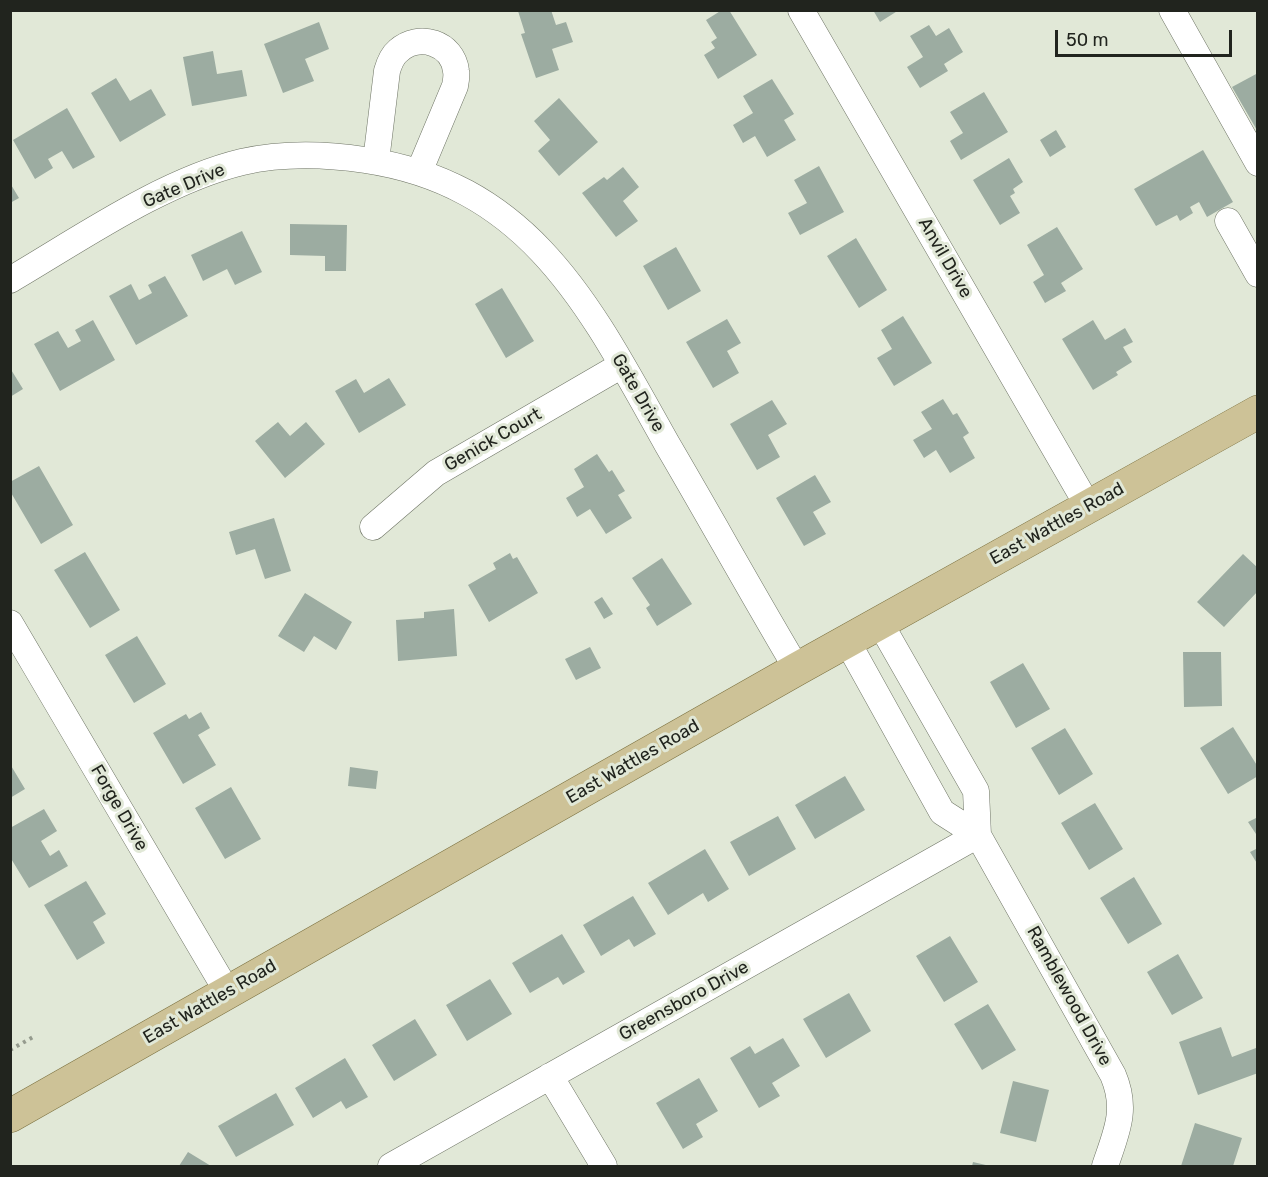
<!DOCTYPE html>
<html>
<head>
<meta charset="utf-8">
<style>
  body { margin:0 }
  #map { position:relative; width:1268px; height:1177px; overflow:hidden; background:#e1e8d7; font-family:Rubik,sans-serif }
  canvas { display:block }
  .frame { position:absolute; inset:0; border:12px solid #21241e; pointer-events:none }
  .scale { position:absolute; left:1055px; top:30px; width:177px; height:27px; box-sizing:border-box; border:3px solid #21241e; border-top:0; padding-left:8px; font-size:18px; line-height:21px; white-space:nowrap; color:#21241e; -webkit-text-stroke:4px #e1e8d7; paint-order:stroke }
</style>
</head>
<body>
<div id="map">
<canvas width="1268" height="1177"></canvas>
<div class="frame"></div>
<div class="scale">50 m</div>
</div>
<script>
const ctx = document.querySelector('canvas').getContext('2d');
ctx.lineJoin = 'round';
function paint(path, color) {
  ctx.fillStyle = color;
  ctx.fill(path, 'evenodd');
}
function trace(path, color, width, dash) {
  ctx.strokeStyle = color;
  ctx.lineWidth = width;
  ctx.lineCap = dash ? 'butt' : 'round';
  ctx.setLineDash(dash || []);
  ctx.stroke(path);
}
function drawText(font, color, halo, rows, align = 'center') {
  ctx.font = font + ' Rubik,sans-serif';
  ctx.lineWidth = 6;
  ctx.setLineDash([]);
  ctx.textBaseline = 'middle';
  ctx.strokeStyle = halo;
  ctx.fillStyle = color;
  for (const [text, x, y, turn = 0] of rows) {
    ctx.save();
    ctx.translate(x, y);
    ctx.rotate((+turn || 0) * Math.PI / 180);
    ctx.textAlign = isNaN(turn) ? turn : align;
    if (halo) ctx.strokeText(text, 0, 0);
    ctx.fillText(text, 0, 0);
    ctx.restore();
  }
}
paint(new Path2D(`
  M521,10H551L556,25L566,22L573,42L552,49L559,70L536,78L521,34L525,33L518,11Z
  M722,10H729L757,55L718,79L704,55L715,48L711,42L717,38L706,20Z
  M873,10H899L880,22Z
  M319,22L329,49L305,59L314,81L283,93L264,44Z
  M929,25L936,36L949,28L963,52L944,64L948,71L920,88L907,67L923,57L910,36Z
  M213,51L217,74L242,70L247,96L192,106L183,57Z
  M1258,73V132L1232,87Z
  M116,78L130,101L151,89L166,115L120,142L91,93Z
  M772,79L794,114L784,120L796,140L767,157L755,136L743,143L733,125L753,113L743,96Z
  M984,92L1008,132L961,160L950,141L963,133L950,112Z
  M559,98L598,142L559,176L538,151L550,140L534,121Z
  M67,108L95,157L73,169L62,151L48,159L53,168L35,179L13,140Z
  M1056,130L1066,147L1050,157L1040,140Z
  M1203,150L1233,202L1207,217L1199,202L1190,207L1193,213L1180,221L1177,215L1156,226L1134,189Z
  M1009,158L1023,182L1013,189L1015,193L1010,196L1020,213L1000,225L973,180Z
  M819,166L844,212L800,235L788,213L807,203L794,180Z
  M623,167L639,187L623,201L638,221L616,237L582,193L604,177L607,180Z
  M10,183L19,198L10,203Z
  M290,224L347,225L346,271H325V256L290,255Z
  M1057,227L1083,269L1061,283L1066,291L1045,303L1033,282L1044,275L1027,245Z
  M242,231L262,272L235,285L227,269L203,281L191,255Z
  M856,238L887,290L859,308L827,256Z
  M676,247L701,291L668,310L643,266Z
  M165,276L188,316L136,345L109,296L131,284L139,300L152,293L148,285Z
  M502,288L534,341L506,358L475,304Z
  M903,316L932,363L894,386L877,358L892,349L881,330Z
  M727,319L741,343L727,351L739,373L713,388L686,342Z
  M93,320L115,360L60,391L34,344L58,331L68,348L81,341L75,330Z
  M1093,320L1105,340L1125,328L1133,342L1123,347L1132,362L1116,372L1118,375L1093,390L1062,339Z
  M10,368L23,389L10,397Z
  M389,378L406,405L359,433L335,391L356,379L364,393Z
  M943,399L953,415L957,413L969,433L963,437L975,458L950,473L936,450L924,458L913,440L932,429L921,412Z
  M772,400L787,424L768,435L780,457L757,470L730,424Z
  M278,422L290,436L306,422L325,444L285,478L255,441Z
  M597,454L609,472L612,470L625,491L618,495L632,518L606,534L590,509L577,517L566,498L584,487L574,469Z
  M39,466L73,525L41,544L10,491V482Z
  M815,475L831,502L813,512L826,534L804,546L776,498Z
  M274,518L291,571L265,579L255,549L236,555L229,532Z
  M85,552L120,610L90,628L54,570Z
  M510,553L513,559L517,557L538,593L489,622L468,585L496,569L493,563Z
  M1243,554L1258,568V591L1224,627L1197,602Z
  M662,558L692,604L657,626L646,608L650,605L632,578Z
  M305,593L352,622L336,650L314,636L304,652L278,636Z
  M602,597L613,614L604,619L594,602Z
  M454,609L457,656L398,661L396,620L424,618V612Z
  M137,636L166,684L134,703L105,655Z
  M590,647L601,668L576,680L565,659Z
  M1183,652H1221L1222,706L1184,707Z
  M1023,663L1050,709L1016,728L990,682Z
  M201,712L210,728L198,735L216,765L183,784L153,733L186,714L189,719Z
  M1233,727L1258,767V776L1228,794L1200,748Z
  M1065,728L1093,774L1059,795L1031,748Z
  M10,764L25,789L10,798Z
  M350,767L378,771L376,789L348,786Z
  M845,776L865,810L815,839L795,805Z
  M231,787L261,839L225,859L195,808Z
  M1095,803L1123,849L1089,870L1061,823Z
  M44,809L57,831L41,841L50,856L59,850L68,866L29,888L10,857V828Z
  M778,816L796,849L749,876L730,842Z
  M1258,817V837L1248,822Z
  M1258,848V865L1250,852Z
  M705,849L729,889L708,902L703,893L668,915L648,883Z
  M1134,877L1162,924L1128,944L1100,898Z
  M86,881L106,914L93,922L105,943L77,960L44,905Z
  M633,896L656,934L634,947L629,939L601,956L583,925Z
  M562,934L585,972L563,985L558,977L530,993L512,963Z
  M950,936L978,982L944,1002L916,956Z
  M1178,954L1203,998L1172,1015L1147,972Z
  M490,979L512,1014L467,1041L446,1005Z
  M849,993L871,1031L826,1058L803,1019Z
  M988,1004L1016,1050L982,1070L954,1024Z
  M415,1019L437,1055L394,1081L372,1045Z
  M1221,1027L1232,1057L1256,1048L1258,1073L1198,1095L1179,1042Z
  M783,1038L800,1066L772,1083L780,1096L759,1108L730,1058L750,1046L755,1054Z
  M345,1058L368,1097L346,1109L341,1101L313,1118L295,1088Z
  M699,1078L718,1111L696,1124L703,1137L683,1149L656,1103Z
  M1013,1081L1049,1090L1036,1142L1000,1133Z
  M276,1093L294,1125L236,1157L218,1126Z
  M1195,1123L1242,1138L1233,1166H1181Z
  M188,1152L211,1166H179Z
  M973,1162L990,1166H972Z`), '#9caca1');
const minor = new Path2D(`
  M801,10L1088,506
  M1172,10L1258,163
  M376,161L387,71C389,64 392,56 398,51C419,32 453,43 456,71C457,76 456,81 455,86L419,172
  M1228,221L1258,274
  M10,280C80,239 163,181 242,162C282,153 325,154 365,160C533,185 592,311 667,444C711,519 753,595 797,669
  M373,527L436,473L622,365
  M10,623L228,993
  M880,623L976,791L978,835
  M847,641L942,812L978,835L1113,1075C1128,1110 1116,1133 1105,1166
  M550,1076L604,1166
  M391,1166L978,835`);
const major = new Path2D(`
  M10,1116L797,669L1258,412`);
trace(minor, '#6f7566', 27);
trace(major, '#7b703f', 34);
trace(new Path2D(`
  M10,1050L33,1037`), '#959b8e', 4, [3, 4.5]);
trace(minor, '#fff', 26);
trace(major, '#cdc297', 33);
drawText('18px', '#21241e', '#e1e8d7', [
  ["Gate Drive",184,186,-23],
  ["Anvil Drive",945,258,60],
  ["Gate Drive",638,393,60],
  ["Genick Court",493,440,-30],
  ["East Wattles Road",1057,524,-29],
  ["East Wattles Road",633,762,-30],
  ["Forge Drive",119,808,60],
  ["Ramblewood Drive",1069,996,61],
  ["Greensboro Drive",684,1001,-29],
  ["East Wattles Road",210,1002,-30]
]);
</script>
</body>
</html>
